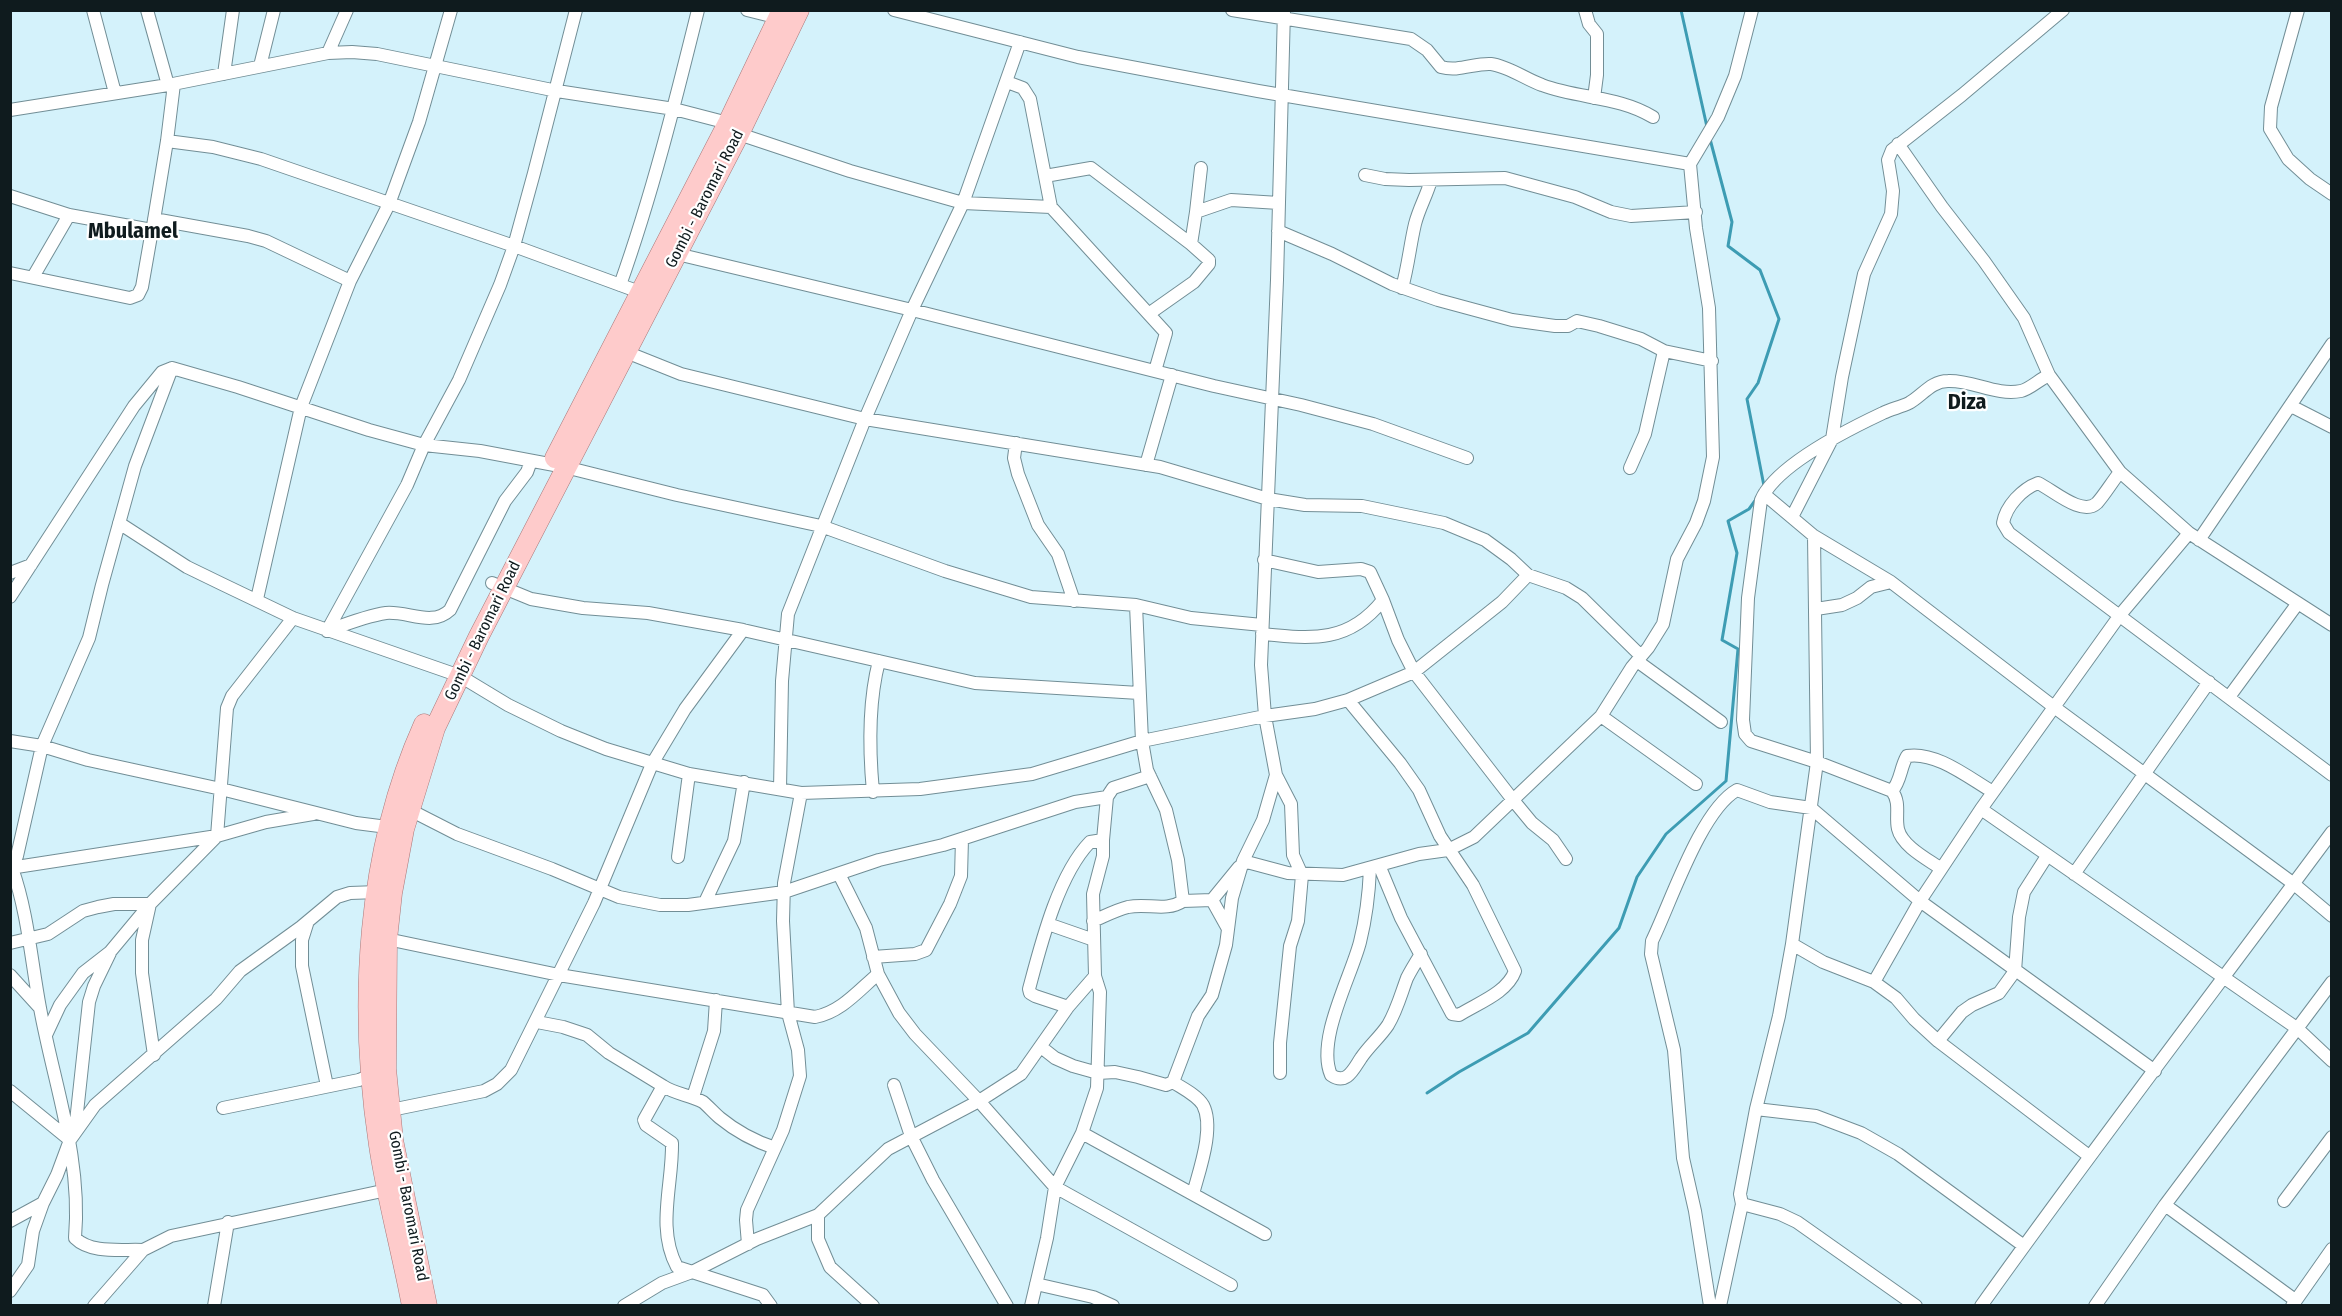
<!DOCTYPE html>
<html>
<head>
<meta charset="utf-8">
<style>
  body { margin:0 }
  #map { position:relative; width:2342px; height:1316px; overflow:hidden; background:#d4f2fb; font-family:"Fira Sans Condensed",sans-serif }
  canvas { display:block }
  .frame { position:absolute; inset:0; border:12px solid #0f1b1e; pointer-events:none }
</style>
</head>
<body>
<div id="map">
<canvas width="2342" height="1316"></canvas>
<div class="frame"></div>
</div>
<script>
const ctx = document.querySelector('canvas').getContext('2d');
ctx.lineJoin = 'round';
function trace(path, color, width, dash) {
  ctx.strokeStyle = color;
  ctx.lineWidth = width;
  ctx.lineCap = dash ? 'butt' : 'round';
  ctx.setLineDash(dash || []);
  ctx.stroke(path);
}
function drawText(font, color, halo, rows, align = 'center') {
  ctx.font = font + ' "Fira Sans Condensed",sans-serif';
  ctx.lineWidth = 4.5;
  ctx.setLineDash([]);
  ctx.textBaseline = 'middle';
  ctx.strokeStyle = halo;
  ctx.fillStyle = color;
  for (const [text, x, y, turn = 0] of rows) {
    ctx.save();
    ctx.translate(x, y);
    ctx.rotate((+turn || 0) * Math.PI / 180);
    ctx.textAlign = isNaN(turn) ? turn : align;
    if (halo) ctx.strokeText(text, 0, 0);
    ctx.fillText(text, 0, 0);
    ctx.restore();
  }
}
trace(new Path2D(`
  M1681,10L1707,127
  M1710,139L1732,222L1728,246L1760,270L1779,319L1758,383L1747,399L1764,486
  M1427,1093L1459,1072L1528,1033L1619,928L1637,877L1666,834L1726,781L1738,649L1722,640L1737,553L1728,521L1749,509L1757,498`), '#3d9cb3', 3);
const minor = new Path2D(`
  M93,10L115,93
  M147,10L168,85
  M747,10L779,18
  M894,10L1078,57L1258,91L1690,164
  M1232,10L1411,39L1427,50L1441,67C1459,72 1474,63 1491,64C1508,66 1527,80 1542,85C1579,99 1619,96 1653,117
  M1585,10L1589,24L1597,34V75L1594,98
  M2298,10L2271,107L2270,129L2288,159L2310,179L2332,194
  M328,53L347,10
  M260,66L274,10
  M224,74L233,10
  M1007,82L1023,88L1030,99L1051,207L1166,333L1155,371
  M10,110L168,85L328,53L352,52L377,54L557,91L674,109L728,123L739,134L850,171L963,203L1051,207
  M167,141L213,147L261,159L514,246L645,294
  M1898,144L1942,207L1984,261L2024,318L2049,375L2120,472L2189,533L2332,625
  M1365,175L1385,179L1409,180L1505,178L1575,197L1611,212L1631,216L1696,212
  M1045,176L1091,168L1191,244
  M10,196L69,215L152,230L142,287L138,295L130,298L10,273
  M1196,212L1201,168
  M154,219L248,236L266,241L350,281
  M153,226L167,141L174,84
  M1278,231L1332,254L1392,284L1438,300L1512,320L1555,326H1568L1577,321L1599,326L1641,339L1664,351L1712,361
  M677,254L912,310L1214,386L1301,405L1373,424L1467,458
  M33,277L69,215
  M620,285C652,195 675,103 698,10
  M1402,288C1408,267 1410,245 1415,224C1419,208 1427,195 1431,180
  M1150,313L1194,282L1209,264V260L1191,244L1196,212L1231,200L1279,203
  M626,352L681,374L865,419L1160,467L1268,499L1305,505L1362,506L1444,523L1485,540L1511,559L1528,575L1566,588L1582,598L1641,656
  M2291,406L2332,427
  M1016,443L1014,458L1018,474L1038,525L1058,554L1074,601
  M1146,465L1172,375
  M1630,468L1645,434L1664,351
  M2120,472C2112,482 2105,494 2097,503C2082,517 2053,490 2038,483C2022,489 2006,506 2003,523L2009,533L2332,775
  M1764,494L1814,536L1891,582
  M1792,517L1832,439L1842,377L1864,274L1891,214L1893,191L1888,160L1892,150L1962,95L2063,10
  M119,523L187,567L222,584L293,618L460,676L508,705L561,731L606,749L689,774L801,793L920,789L1032,774L1142,741L1265,716L1261,665L1277,280L1284,10
  M2199,540L2332,344
  M1264,560L1318,572L1361,569L1370,572L1383,600
  M10,573L31,565
  M492,583L531,599L583,608L648,613L743,630L975,683L1139,693
  M10,597L134,406L162,372L172,368L238,387L369,430L424,445L480,451L565,467L677,495L821,526L945,571L1031,597L1136,605L1191,618L1262,625
  M257,599L301,407L350,281L389,204L419,122L451,10
  M1136,605L1142,741L1147,770L1166,810L1178,860L1183,901L1212,900L1239,867
  M1816,609L1842,605L1857,598L1871,587L1891,582L2054,707L2294,884L2332,916
  M327,631L407,485L424,445L459,380L500,285L514,246L534,173L576,10
  M327,631C346,624 366,616 386,613C408,611 432,627 450,610L505,501L527,472L531,461
  M1262,634C1313,639 1349,643 1383,600L1398,640L1414,672L1513,800L1532,823L1553,840L1566,859
  M1637,661L1721,722
  M2229,697L2298,603
  M1348,700L1400,763L1419,790L1440,836L1473,885L1515,971C1507,993 1478,1003 1459,1015L1452,1014L1401,918L1379,865
  M1601,716L1696,784
  M10,741L42,746L88,760L221,789L356,823L395,828
  M1276,775L1291,804L1293,855L1302,875L1298,921L1290,946L1280,1043V1073
  M780,789L782,681L788,614L865,419L912,310L963,203L1020,42
  M1892,791C1901,781 1900,768 1907,756C1936,751 1969,778 1993,792
  M873,792C869,749 868,703 879,661
  M1107,797L1113,788L1150,776
  M1981,809L2298,1029L2332,1061
  M410,810L457,834L552,869L619,897L660,905H688L784,892L879,860L943,845L1075,802L1107,797L1103,840L1090,842C1058,875 1041,944 1029,989L1030,993L1035,996L1068,1007
  M678,857L689,774
  M1243,861L1288,873L1343,875L1419,854L1448,850L1474,837L1601,716L1632,667L1648,648L1663,624L1677,559L1696,523L1704,501L1713,457L1709,308L1696,228L1690,164L1718,117L1735,76L1752,10
  M10,868L217,836L266,822L313,814
  M1940,868C1927,859 1902,846 1898,829C1895,816 1901,803 1892,791L1817,762L1751,741L1745,734L1743,720L1748,598L1761,500C1776,465 1849,429 1883,413C1891,409 1901,407 1909,403C1922,396 1931,381 1948,381C1973,380 1996,396 2021,391C2030,389 2040,379 2049,375
  M1370,869C1369,893 1366,918 1360,942C1351,977 1316,1040 1331,1075C1347,1086 1354,1068 1361,1058C1369,1046 1380,1037 1388,1025C1397,1010 1401,994 1407,978C1411,970 1416,962 1421,954
  M839,874L866,928L878,974L899,1013L915,1034L979,1101L1055,1187L1231,1285
  M2074,874L2209,682
  M1212,900L1227,927
  M705,902L734,841L744,782
  M308,921L302,940V966L327,1086
  M1093,921C1105,916 1116,910 1128,907C1148,903 1166,912 1183,901
  M1048,924L1094,940
  M387,939L559,975L815,1017C841,1012 858,991 878,974
  M10,943L48,934L83,911L98,907L114,904H150L142,940V973L154,1055
  M1792,944L1823,962L1874,982L1896,998L1914,1019L1938,1041L2089,1156
  M873,957L915,954L926,950L950,904L961,876L962,839
  M10,975L40,1008
  M1874,982L1920,901L1981,809L2120,615L2189,533
  M537,1022L563,1027L587,1035L609,1053L663,1086L644,1120L646,1125L672,1143C673,1184 656,1228 677,1267L763,1295L771,1306
  M46,1035L60,1005L83,973L110,952L150,904L217,836L227,708L232,696L293,618
  M1938,1041L1962,1012L1972,1005L1999,993L2015,971L2019,917L2024,892L2047,856
  M1041,1047L1055,1058L1073,1066L1098,1073L1115,1072L1138,1077L1166,1085L1173,1082L1198,1016L1212,995L1226,945L1232,898L1243,861L1263,820L1276,775L1265,716L1315,709L1348,700L1414,672L1502,602L1528,575
  M1173,1082C1182,1088 1197,1095 1203,1105C1215,1128 1199,1171 1193,1194
  M894,1085L911,1136L933,1180L1007,1306
  M663,1086C675,1094 690,1095 703,1102C709,1107 714,1113 720,1118C737,1132 754,1141 775,1148
  M10,1091L70,1140
  M693,1097L714,1031L716,1000
  M223,1108L359,1080L371,1075
  M1756,1109L1816,1116L1861,1133L1898,1154L2024,1246
  M391,1110L484,1091L497,1084L511,1070L594,903L652,764L685,709L743,630
  M75,1131L89,1002L94,986L110,953
  M1082,1133L1265,1234
  M2284,1201L2332,1137
  M1742,1204L1780,1214L1797,1222L1916,1306
  M2165,1205L2295,1300
  M818,1215V1239L830,1267L873,1306
  M10,1221L43,1203
  M748,1244L746,1220L747,1210L783,1130L800,1076L798,1050L788,1013L783,921L784,883L801,793
  M143,1250C122,1249 91,1254 75,1238C82,1158 54,1085 40,1008C31,960 28,913 12,868L17,856L42,746L89,638L102,585L135,466L172,368
  M1036,1284L1093,1297L1113,1306
  M10,1291L28,1265L33,1231L43,1203L57,1175L70,1140L95,1105L216,999L240,971L301,927L337,897L350,893L378,892
  M94,1306L143,1250L171,1236L387,1190
  M214,1306L228,1222
  M624,1306L662,1283L692,1272L757,1239L818,1215L888,1149L979,1101L1021,1074L1068,1007L1095,976L1093,894L1103,856V840
  M1031,1306L1047,1238L1055,1187L1082,1133L1097,1088L1100,992L1095,976
  M1710,1306L1695,1211L1683,1158L1674,1050L1651,954L1652,941C1671,902 1701,810 1737,790L1770,802L1811,808L1920,901L2155,1071
  M1720,1306L1742,1204L1740,1194L1756,1109L1779,1016L1792,944L1817,762L1814,536
  M1981,1306C2095,1146 2215,990 2332,832
  M2095,1306L2165,1205L2332,982
  M2292,1306L2332,1249`);
const primary = new Path2D(`
  M555,458L728,123L782,10
  M412,1306C402,1252 387,1199 379,1145C358,1006 366,853 424,724
  M427,1306L393,1140L386,1069L387,939L392,893L404,829L435,728L479,636L739,134L799,10`);
trace(minor, '#728e96', 14);
trace(primary, '#aa7778', 21);
trace(minor, '#fff', 12);
trace(primary, '#fecbcb', 20);
drawText('16px', '#0f1b1e', '#fff', [
  ["Gombi - Baromari Road",705,199,-63],
  ["Gombi - Baromari Road",483,631,-64],
  ["Gombi - Baromari Road",408,1206,79]
]);
drawText('bold 22px', '#0f1b1e', '#fff', [
  ["Mbulamel",133,232],
  ["Diza",1967,403]
]);
</script>
</body>
</html>
